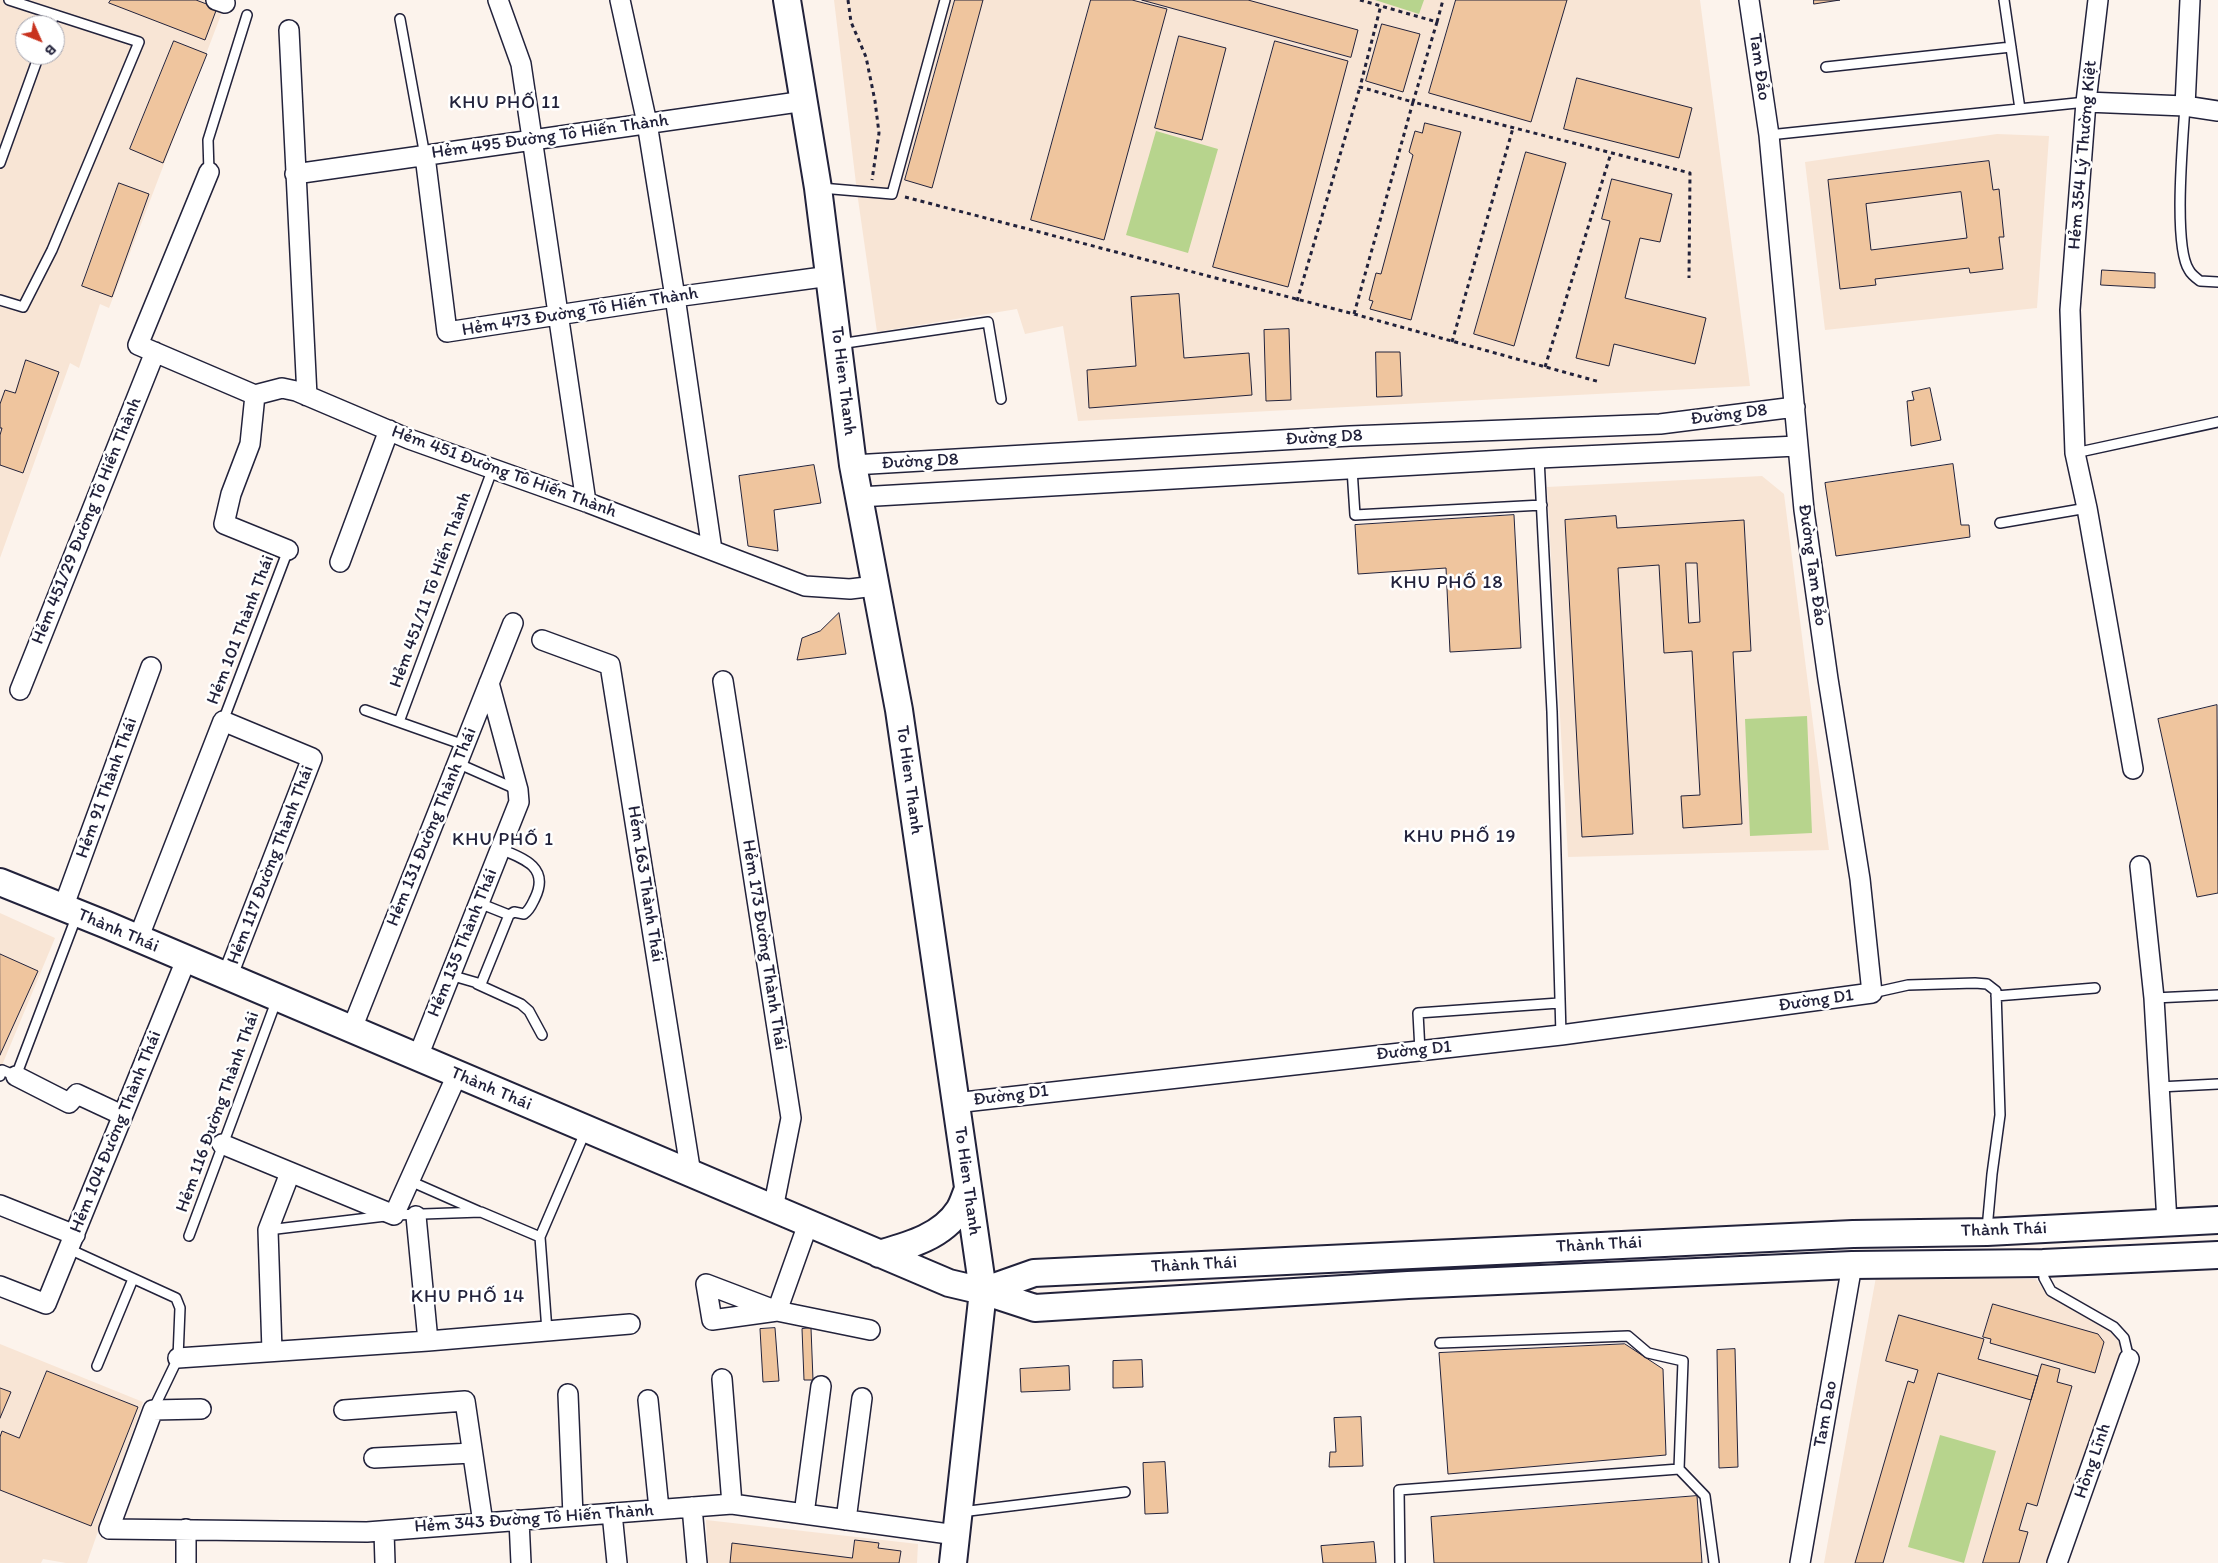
<!DOCTYPE html>
<html>
<head>
<meta charset="utf-8">
<style>
  body { margin:0 }
  #map { position:relative; width:2218px; height:1563px; overflow:hidden; background:#fcf3ec; font-family:Itim,sans-serif }
  canvas { display:block }
  .north { position:absolute; left:15px; top:15px; width:50px; height:50px; box-sizing:border-box; background:#fff; border:1px solid #a7a7b1; border-radius:50%; rotate:134deg; font-size:14px; font-weight:700; line-height:20px; text-align:center; color:#22223b }
  .north::after { content:''; display:block; margin:auto; width:18px; height:22px; background:#c8321e; clip-path:polygon(50% 0,100% 100%,50% 72%,0 100%) }
</style>
</head>
<body>
<div id="map">
<canvas width="2218" height="1563"></canvas>
<div class="north">B</div>
</div>
<script>
const ctx = document.querySelector('canvas').getContext('2d');
ctx.lineJoin = 'round';
function paint(path, color) {
  ctx.fillStyle = color;
  ctx.fill(path, 'evenodd');
}
function trace(path, color, width, dash) {
  ctx.strokeStyle = color;
  ctx.lineWidth = width;
  ctx.lineCap = dash ? 'butt' : 'round';
  ctx.setLineDash(dash || []);
  ctx.stroke(path);
}
function drawText(font, color, halo, rows, align = 'center') {
  ctx.font = font + ' Itim,sans-serif';
  ctx.lineWidth = 5;
  ctx.setLineDash([]);
  ctx.textBaseline = 'middle';
  ctx.strokeStyle = halo;
  ctx.fillStyle = color;
  for (const [text, x, y, turn = 0] of rows) {
    ctx.save();
    ctx.translate(x, y);
    ctx.rotate((+turn || 0) * Math.PI / 180);
    ctx.textAlign = isNaN(turn) ? turn : align;
    if (halo) ctx.strokeText(text, 0, 0);
    ctx.fillText(text, 0, 0);
    ctx.restore();
  }
}
paint(new Path2D(`
  M0,0H205L224,7L109,308L100,304L79,368L70,363L0,558ZM25,25H55V55H25Z
  M834,0H1700L1750,386L1078,421L1063,326L1025,334L1017,309L877,332L857,192Z
  M1997,134L2049,136L2037,308L1825,330L1805,162Z
  M1762,476L1784,494L1829,850L1568,857L1547,487Z
  M0,913L55,938L0,1070Z
  M1876,1277L2036,1279L2046,1293L2109,1330L2120,1343L2119,1359L2046,1563H1824Z
  M0,1344L143,1402L87,1563H66L43,1559L41,1563H0Z
  M706,1520L918,1544L917,1563H708Z`), '#f8e5d5');
paint(new Path2D(`
  M1375,0H1424L1419,14Z
  M1156,131L1218,149L1188,253L1126,235Z
  M1807,716L1812,833L1750,836L1745,719Z
  M1940,1435L1996,1451L1964,1563L1908,1547Z`), '#b7d48d');
const building = new Path2D(`
  M111,0H196L217,8L205,40L109,3Z
  M955,0H983L932,188L905,180Z
  M1091,0H1132L1167,9L1104,240L1031,220Z
  M1142,0H1248L1358,30L1351,57Z
  M1456,0H1567L1531,122L1429,93Z
  M1814,0H1840L1814,4Z
  M1382,24L1420,34L1403,92L1366,81Z
  M1179,36L1226,48L1202,140L1155,128Z
  M174,41L207,54L163,163L130,149Z
  M1275,41L1348,61L1288,287L1213,267Z
  M1577,78L1692,108L1679,158L1564,129Z
  M1425,123L1461,132L1411,320L1370,309L1373,301L1369,300L1376,273L1381,274L1413,155L1409,152L1415,131L1422,133Z
  M1526,152L1566,163L1514,346L1474,334Z
  M1989,161L1993,190L1999,189L2004,237H1999L2003,269L1970,273L1969,268L1875,279L1876,285L1840,289L1828,180ZM1961,192L1967,238L1871,250L1866,204Z
  M1612,179L1672,194L1660,242L1640,238L1625,298L1706,318L1695,364L1614,344L1609,366L1576,358L1610,221L1602,219Z
  M119,183L149,194L112,297L82,286Z
  M2102,270L2155,273V288L2101,285Z
  M1179,294L1184,358L1249,353L1252,395L1089,408L1087,370L1136,366L1131,297Z
  M1289,329L1291,400L1266,401L1264,330Z
  M1376,352H1400L1402,396L1377,397Z
  M26,360L59,372L23,473L0,465V435L2,428H0V404L5,390L15,393Z
  M1930,388L1941,440L1911,446L1907,401L1914,400L1912,392Z
  M1953,464L1961,525H1969L1970,537L1836,556L1825,483Z
  M814,465L821,503L774,510L778,551L748,546L739,476Z
  M1514,515L1521,648L1450,652L1446,568L1358,574L1355,525Z
  M1616,516L1617,528L1744,520L1751,651L1733,652L1742,824L1683,828L1681,796L1700,795L1692,651L1664,653L1659,565L1618,568L1633,834L1582,837L1565,520ZM1686,563H1697L1700,622L1689,623Z
  M839,613L846,654L797,660L802,638L820,631Z
  M2217,705L2218,893L2197,897L2158,719Z
  M0,954L38,971L0,1055Z
  M1993,1304L2098,1334L2104,1342L2095,1373L1990,1343L1991,1339L1983,1337Z
  M1899,1315L1984,1339L1978,1359L2038,1376L2031,1400L1938,1373L1883,1563H1855L1908,1381L1914,1383L1918,1370L1886,1361Z
  M775,1328L779,1381L763,1382L760,1329Z
  M811,1328L813,1380H804L802,1329Z
  M1625,1344L1663,1369L1666,1455L1448,1474L1439,1353Z
  M1735,1349L1738,1467L1719,1468L1717,1350Z
  M1142,1360L1143,1387L1113,1388V1361Z
  M2042,1364L2060,1369L2057,1382L2072,1386L2037,1506L2027,1503L2019,1530L2028,1532L2019,1563H1983Z
  M1069,1366L1070,1390L1021,1392L1020,1369Z
  M47,1371L138,1407L91,1526L0,1490V1437L2,1431L19,1438Z
  M0,1388L11,1392L0,1418Z
  M1361,1417L1363,1466L1329,1467L1330,1452H1336L1334,1418Z
  M1165,1462L1168,1513L1145,1514L1143,1463Z
  M1697,1496L1702,1563H1434L1431,1517Z
  M855,1540L879,1543L878,1548L901,1551L899,1563H730L732,1543L852,1558Z
  M1374,1542L1376,1563H1323L1321,1546Z`);
paint(building, '#efc59e');
trace(building, '#22223b', 1);
const service = new Path2D(`
  M2004,0L2020,109
  M400,19L425,156
  M50,25L54,15
  M1826,67L2011,47
  M2185,106C2183,138 2173,246 2189,270C2191,274 2196,278 2200,281L2218,282
  M1769,135L2086,102
  M0,163L39,55
  M209,172L208,140L247,15
  M821,188L892,194L945,0
  M0,300L23,307L52,250L139,42L9,0
  M839,344L988,322L1001,399
  M2075,453L2218,422
  M1539,458L1552,712L1561,1035
  M1352,469L1355,515L1542,505
  M2000,523L2087,508
  M365,710L464,745
  M223,721L288,550
  M399,722L493,468
  M457,763L518,790
  M479,903L509,915
  M450,975L481,984L509,915L514,912L524,914C530,910 532,904 535,898C550,867 523,858 500,849
  M477,984L521,1004L529,1011L542,1035
  M1872,993L1908,985L1975,983L1987,984L1996,991L2000,1115L1992,1174L1987,1229
  M1996,996L2095,988
  M2154,998L2218,995
  M1420,1051L1418,1013L1559,1003
  M0,1076L2,1070L16,1076L77,915
  M2159,1087L2218,1084
  M410,1181L478,1211
  M268,1230L394,1215L481,1212L540,1237
  M189,1236L277,999
  M69,1249L176,1298L180,1308L178,1358L153,1410
  M2043,1265L2044,1278L2051,1291L2114,1327L2124,1338L2129,1359
  M547,1331L540,1237L586,1130
  M97,1366L133,1279
  M1679,1469L1705,1496L1714,1563
  M961,1512L1125,1492
  M1400,1563L1399,1490L1679,1469L1683,1361L1648,1353L1628,1336L1440,1343`);
const minor = new Path2D(`
  M216,0L225,3
  M498,0L521,64L586,502
  M620,0L647,123L675,297L712,550
  M2098,0L2086,102L2070,310L2075,453L2087,508L2133,769
  M289,30L307,396
  M2086,102L2185,106L2218,111
  M2185,106L2190,0
  M425,156L447,332L675,297L830,276
  M209,172L138,345L255,395L282,388L296,391L409,439L586,502L805,586L850,589L875,586
  M295,174L805,101
  M255,395L250,444L231,494L224,524L288,550
  M853,465L1350,436L1660,424L1795,407
  M859,497L1539,458L1797,446
  M340,562L389,430
  M542,640L610,665L691,1174
  M723,681L791,1118L773,1209
  M20,690L155,352
  M2140,866L2154,998L2167,1222
  M63,908L151,667
  M138,939L223,721L312,758L227,977
  M351,1031L513,623
  M417,1059L519,802L518,790L489,683
  M16,1076L69,1103L77,1094L122,1115
  M955,1103L1561,1035L1872,993L1860,879L1828,679L1804,510L1769,135L1749,0
  M222,1144L394,1215L457,1075
  M0,1205L75,1235
  M416,1216L428,1341
  M808,1224L777,1311L706,1284L712,1320L777,1311L870,1330
  M0,1286L46,1304L186,960
  M272,1351L268,1230L290,1173
  M178,1358L428,1341L630,1324
  M722,1379L732,1504
  M568,1394L573,1516
  M648,1400L659,1509
  M201,1409L153,1410L109,1529L367,1532L732,1504L956,1535
  M344,1410L465,1401L483,1523
  M374,1458L472,1453
  M692,1507L697,1563
  M612,1513L617,1563
  M804,1514L821,1386
  M519,1520L521,1563
  M846,1520L862,1398
  M384,1531L385,1563
  M186,1563V1529
  M1800,1563L1852,1265
  M2057,1563L2129,1359`);
const secondary = new Path2D(`
  M787,0L818,188L853,465L899,710L983,1291L953,1563
  M0,882L107,925L949,1283L983,1291L1035,1308L1408,1285L1852,1265L2043,1263L2218,1255
  M879,1254C907,1246 942,1237 959,1210C963,1204 965,1196 968,1189
  M983,1291L1034,1273L1853,1234L1987,1232L2218,1220`);
trace(service, '#22223b', 12);
trace(minor, '#22223b', 22);
trace(secondary, '#22223b', 30);
trace(new Path2D(`
  M848,0L851,22L866,57L875,101L879,133L872,180
  M1360,0L1437,22L1413,102L1690,173L1689,278
  M1437,22L1443,0
  M905,197L1354,314L1600,382
  M1297,301L1360,87
  M1354,314L1413,102L1360,87L1381,5
  M1452,342L1513,128
  M1545,367L1611,153`), '#22223b', 3, [4, 4]);
trace(service, '#fff', 9);
trace(minor, '#fff', 19);
trace(secondary, '#fff', 26);
drawText('18px', '#22223b', '#fff', [
  ["Tam Đảo",1759,67,82],
  ["Hẻm 495 Đường Tô Hiến Thành",550,137,-8],
  ["Hẻm 354 Lý Thường Kiệt",2083,155,-85],
  ["Hẻm 473 Đường Tô Hiến Thành",580,312,-9],
  ["To Hien Thanh",843,381,83],
  ["Đường D8",1729,415,-7],
  ["Đường D8",1324,438,-3],
  ["Đường D8",920,462,-3],
  ["Hẻm 451 Đường Tô Hiến Thành",504,472,20],
  ["Hẻm 451/29 Đường Tô Hiến Thành",87,521,-68],
  ["Đường Tam Đảo",1812,565,82],
  ["Hẻm 451/11 Tô Hiến Thành",431,590,-70],
  ["Hẻm 101 Thành Thái",241,630,-69],
  ["To Hien Thanh",909,780,82],
  ["Hẻm 91 Thành Thái",107,788,-70],
  ["Hẻm 131 Đường Thành Thái",432,827,-68],
  ["Hẻm 117 Đường Thành Thái",271,865,-69],
  ["Hẻm 163 Thành Thái",645,884,81],
  ["Thành Thái",118,931,23],
  ["Hẻm 135 Thành Thái",463,943,-68],
  ["Hẻm 173 Đường Thành Thái",764,945,81],
  ["Đường D1",1816,1001,-8],
  ["Đường D1",1414,1051,-6],
  ["Thành Thái",491,1089,23],
  ["Đường D1",1011,1096,-7],
  ["Hẻm 116 Đường Thành Thái",218,1112,-70],
  ["Hẻm 104 Đường Thành Thái",116,1132,-68],
  ["To Hien Thanh",967,1181,82],
  ["Thành Thái",2004,1230,-2],
  ["Thành Thái",1599,1245,-3],
  ["Thành Thái",1194,1265,-3],
  ["Tam Dao",1826,1414,-80],
  ["Hồng Lĩnh",2093,1461,-71],
  ["Hẻm 343 Đường Tô Hiến Thành",534,1519,-4]
]);
ctx.letterSpacing = '1px';
drawText('19px', '#22223b', '#fff', [
  ["KHU PHỐ 11",505,103],
  ["KHU PHỐ 18",1447,583],
  ["KHU PHỐ 19",1460,837],
  ["KHU PHỐ 1",503,840],
  ["KHU PHỐ 14",468,1297]
]);
ctx.letterSpacing = '0px';
</script>
</body>
</html>
